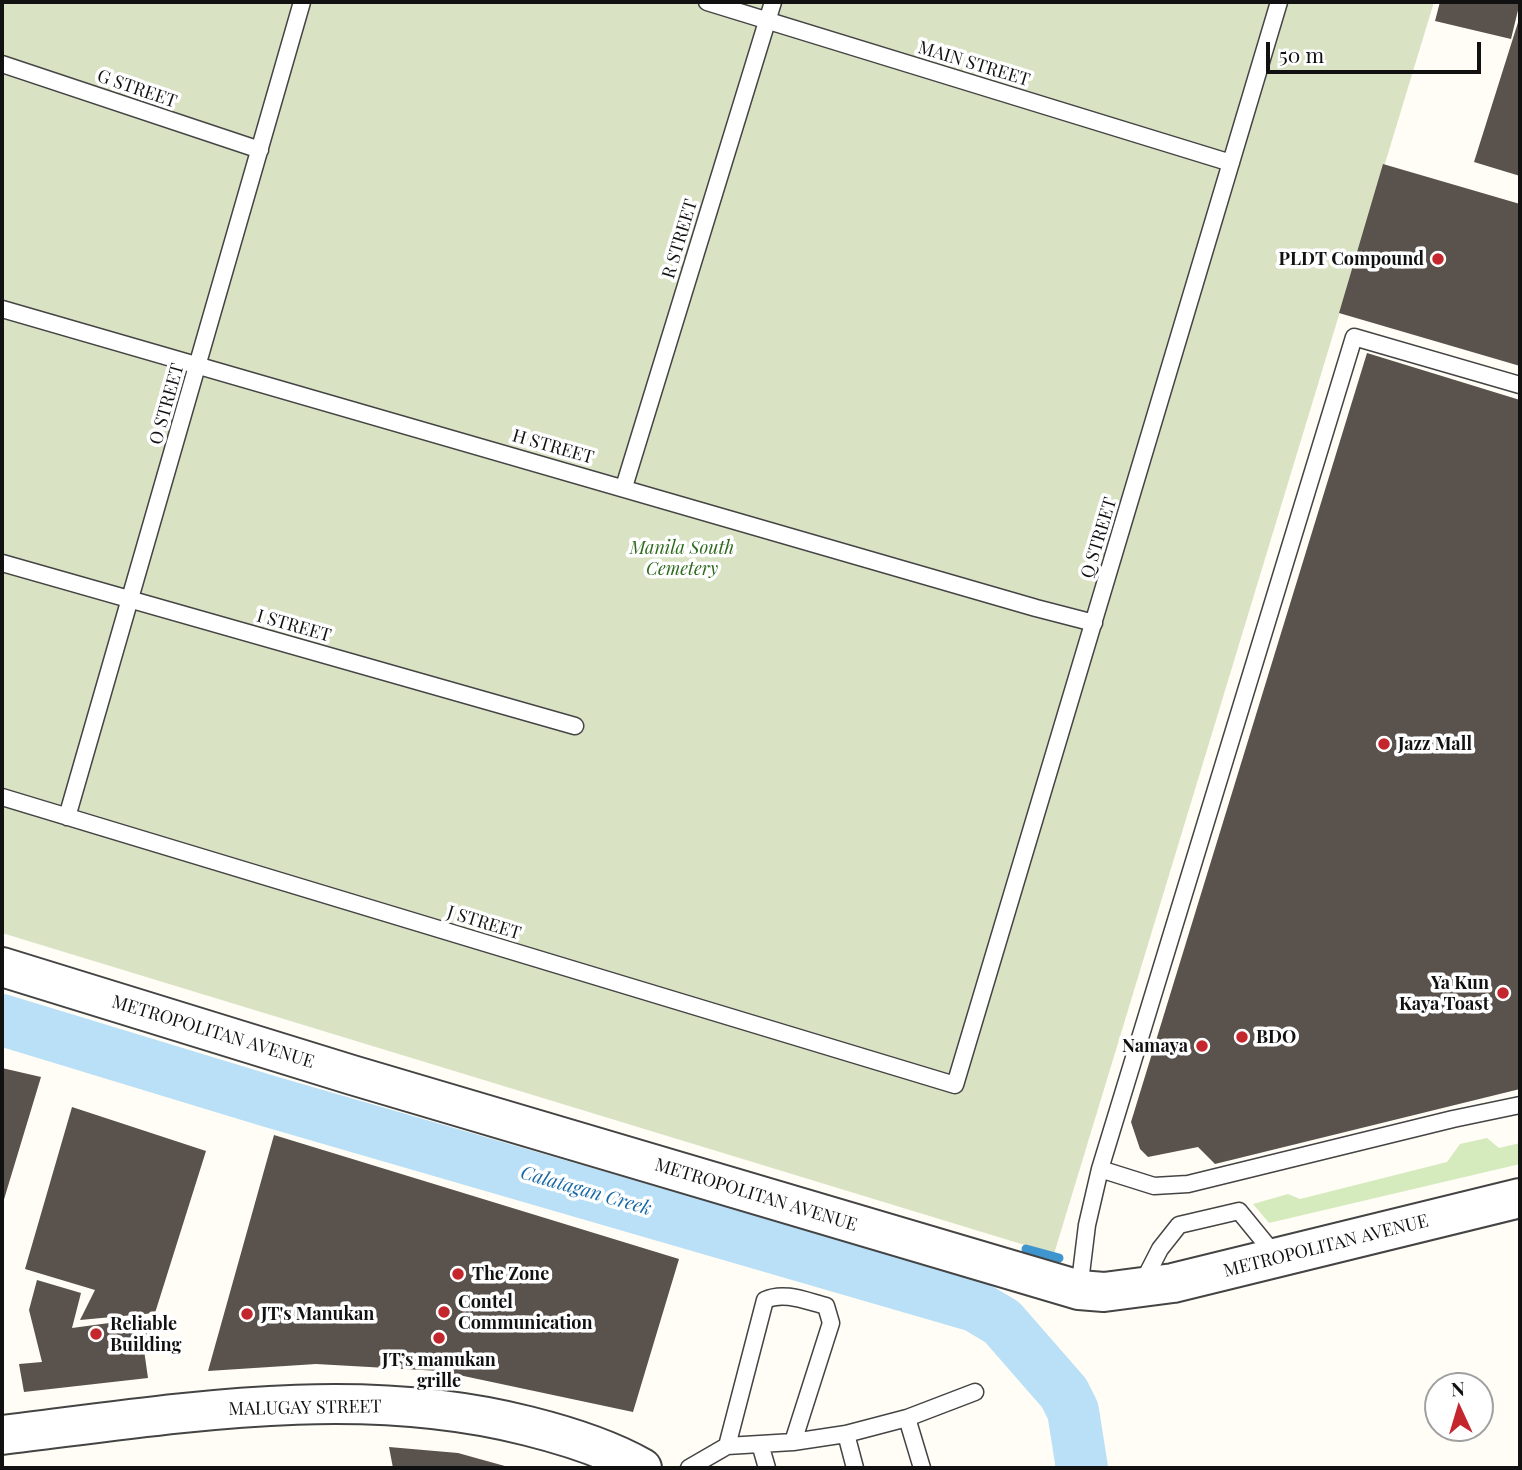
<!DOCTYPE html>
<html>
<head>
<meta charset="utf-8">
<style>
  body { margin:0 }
  #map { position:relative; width:1522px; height:1470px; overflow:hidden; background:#fffdf5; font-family:"Playfair Display",serif }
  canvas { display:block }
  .frame { position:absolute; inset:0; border:4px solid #111; pointer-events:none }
  .north { position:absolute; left:1424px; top:1372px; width:70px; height:70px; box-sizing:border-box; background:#fff; border:2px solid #a0a0a0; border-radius:50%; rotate:356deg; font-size:19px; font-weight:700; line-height:28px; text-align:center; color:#111 }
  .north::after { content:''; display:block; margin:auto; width:24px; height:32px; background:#c4262e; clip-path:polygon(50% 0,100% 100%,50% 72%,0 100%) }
  .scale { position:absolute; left:1266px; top:42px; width:215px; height:32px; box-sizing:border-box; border:4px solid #111; border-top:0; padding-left:9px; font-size:21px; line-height:24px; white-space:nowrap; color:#111; -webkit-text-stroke:5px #fff; paint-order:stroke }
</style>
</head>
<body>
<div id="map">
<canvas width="1522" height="1470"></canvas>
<div class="frame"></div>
<div class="north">N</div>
<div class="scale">50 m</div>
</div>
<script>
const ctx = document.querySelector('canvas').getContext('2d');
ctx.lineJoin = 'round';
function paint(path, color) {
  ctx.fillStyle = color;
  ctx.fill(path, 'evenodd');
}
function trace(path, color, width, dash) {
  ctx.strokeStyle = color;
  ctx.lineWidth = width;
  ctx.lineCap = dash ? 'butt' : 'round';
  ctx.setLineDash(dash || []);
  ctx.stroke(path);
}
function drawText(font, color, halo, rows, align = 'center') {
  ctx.font = font + ' "Playfair Display",serif';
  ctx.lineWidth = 7;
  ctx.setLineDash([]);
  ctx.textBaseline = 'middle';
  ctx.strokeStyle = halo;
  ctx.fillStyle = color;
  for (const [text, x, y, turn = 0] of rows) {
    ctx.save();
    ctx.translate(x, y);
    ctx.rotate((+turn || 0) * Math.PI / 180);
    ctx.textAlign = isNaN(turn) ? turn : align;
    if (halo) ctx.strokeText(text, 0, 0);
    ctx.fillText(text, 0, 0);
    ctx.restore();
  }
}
paint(new Path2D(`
  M1487,1138L1499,1148L1520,1143V1164L1269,1223L1253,1204L1288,1194L1300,1199L1447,1162L1460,1144Z`), '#d5ebbd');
paint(new Path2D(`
  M2,2H1434L1054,1254L2,933Z`), '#d9e3c4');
trace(new Path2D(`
  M1026,1249L1059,1258`), '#3f96cf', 9);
trace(new Path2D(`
  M2,1020L268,1101L975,1306L1002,1322L1064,1393L1073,1411L1082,1468`), '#b9e0f7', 52);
paint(new Path2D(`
  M1440,2H1520L1511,39L1435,21Z
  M1520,16V176L1474,162Z
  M1383,164L1520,204V366L1339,313Z
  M1367,353L1520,400V1089L1215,1164L1198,1147L1148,1157L1140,1149L1131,1122Z
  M2,1068L41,1077L2,1206Z
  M72,1107L206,1151L155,1313L80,1320L95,1290L25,1269Z
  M274,1135L679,1259L633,1412L440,1371L316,1364L208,1371Z
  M37,1280L81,1293L72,1328L154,1317L158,1340L143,1343L148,1378L24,1392L19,1364L42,1362L29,1310Z
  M389,1447L458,1453L512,1468H393Z`), '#5a524d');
const service = new Path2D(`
  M707,2L1231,163
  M2,64L260,150
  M2,309L1036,608L1094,623
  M624,487L773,2
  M2,563L575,726
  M2,797L955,1085L1279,2
  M67,817L302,2
  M1100,1169L1154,1186L1188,1184L1453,1119L1520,1105
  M1141,1286L1160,1249L1179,1225L1239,1211L1275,1255
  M1079,1290L1087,1225L1100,1169L1354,337L1520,385
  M907,1418L922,1468
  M846,1434L855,1468
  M760,1444L767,1468
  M727,1446L765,1300C784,1291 806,1301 826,1306L831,1323L793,1442
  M689,1468L727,1446L793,1442L846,1434L907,1418L975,1392`);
const tertiary = new Path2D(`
  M2,967L352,1075L1079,1290L1104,1292L1173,1283L1520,1198
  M2,1435C175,1414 356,1382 528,1426C568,1436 607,1448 642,1468`);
trace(service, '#444', 19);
trace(tertiary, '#444', 42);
trace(service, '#fff', 16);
trace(tertiary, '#fff', 38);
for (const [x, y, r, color] of [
  [1438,259,7,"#c4262e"],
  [1384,744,7,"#c4262e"],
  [1503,993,7,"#c4262e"],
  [1242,1037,7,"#c4262e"],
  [1202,1046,7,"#c4262e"],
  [458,1274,7,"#c4262e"],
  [444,1312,7,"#c4262e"],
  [247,1314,7,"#c4262e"],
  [96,1334,7,"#c4262e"],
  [439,1338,7,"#c4262e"]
]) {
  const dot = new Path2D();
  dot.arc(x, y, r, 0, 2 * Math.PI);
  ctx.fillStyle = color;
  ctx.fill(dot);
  trace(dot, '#fff', 2.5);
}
drawText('18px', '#111', '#fff', [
  ["MAIN STREET",974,64,17],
  ["G STREET",137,89,19],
  ["R STREET",680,239,-73],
  ["O STREET",167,404,-74],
  ["H STREET",553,447,16],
  ["Q STREET",1099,538,-73],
  ["I STREET",294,626,16],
  ["J STREET",484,923,17],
  ["METROPOLITAN AVENUE",213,1032,17],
  ["METROPOLITAN AVENUE",756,1195,17],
  ["METROPOLITAN AVENUE",1326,1246,-14],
  ["MALUGAY STREET",305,1408,-1]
]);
drawText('bold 18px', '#111', '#fff', [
  ["PLDT Compound",1424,259,"right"],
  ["Jazz Mall",1398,744],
  ["Ya Kun",1489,983,"right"],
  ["Kaya Toast",1489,1004,"right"],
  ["BDO",1256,1037],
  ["Namaya",1188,1046,"right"],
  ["The Zone",472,1274],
  ["Contel",458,1302],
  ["Communication",458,1323],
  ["JT's Manukan",261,1314],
  ["Reliable",110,1324],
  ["Building",110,1345],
  ["JT’s manukan",439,1360,"center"],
  ["grille",439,1381,"center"]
], 'left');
drawText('italic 18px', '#2f6b1f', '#fff', [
  ["Manila South",682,548],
  ["Cemetery",682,569]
]);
drawText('italic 19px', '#1768a6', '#fff', [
  ["Calatagan Creek",586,1191,16]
]);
</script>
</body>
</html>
